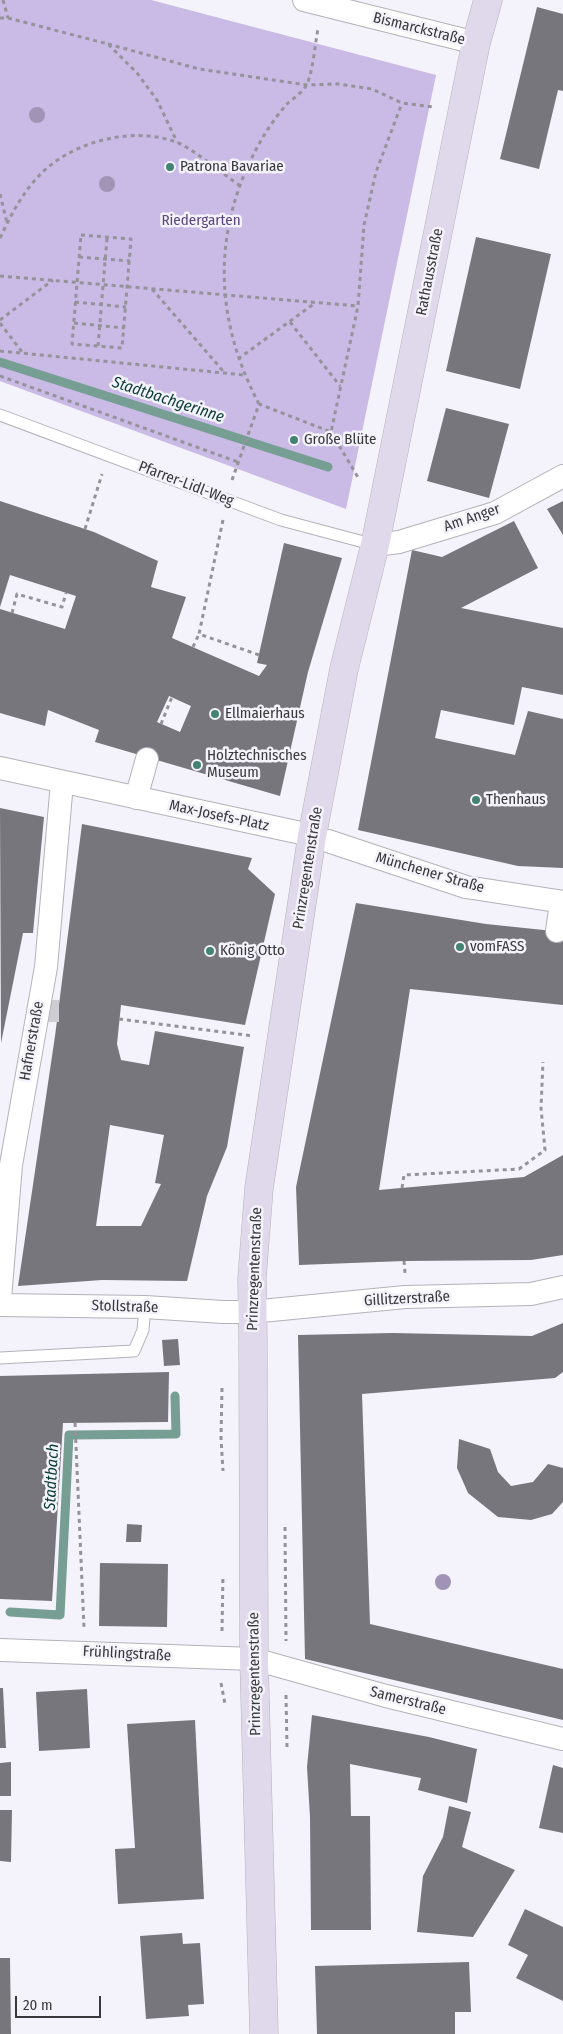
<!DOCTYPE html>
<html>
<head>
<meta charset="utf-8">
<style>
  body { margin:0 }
  #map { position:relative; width:563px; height:2034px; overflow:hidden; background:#f4f2fa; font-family:"Fira Sans Condensed",sans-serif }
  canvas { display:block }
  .scale { position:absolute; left:15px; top:1996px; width:86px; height:22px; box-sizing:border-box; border:2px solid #39383b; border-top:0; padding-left:6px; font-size:15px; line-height:18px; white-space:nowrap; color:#39383b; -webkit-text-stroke:4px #f4f2fa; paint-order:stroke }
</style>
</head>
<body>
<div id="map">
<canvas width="563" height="2034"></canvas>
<div class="scale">20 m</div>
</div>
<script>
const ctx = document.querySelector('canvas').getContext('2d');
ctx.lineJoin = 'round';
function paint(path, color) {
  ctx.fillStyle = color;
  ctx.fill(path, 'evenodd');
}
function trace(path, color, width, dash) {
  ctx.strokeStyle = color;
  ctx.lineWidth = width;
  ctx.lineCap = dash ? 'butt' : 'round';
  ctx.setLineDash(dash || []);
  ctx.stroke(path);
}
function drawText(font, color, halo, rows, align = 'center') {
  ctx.font = font + ' "Fira Sans Condensed",sans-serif';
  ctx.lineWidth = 5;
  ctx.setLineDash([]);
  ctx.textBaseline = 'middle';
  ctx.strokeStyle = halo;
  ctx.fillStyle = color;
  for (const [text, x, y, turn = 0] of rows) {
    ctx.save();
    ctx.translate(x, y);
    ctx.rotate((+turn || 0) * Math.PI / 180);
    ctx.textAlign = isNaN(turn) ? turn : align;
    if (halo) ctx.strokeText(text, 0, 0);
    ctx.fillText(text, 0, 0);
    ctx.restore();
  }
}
paint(new Path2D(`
  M0,0H151L436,75L346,509L0,381Z`), '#c9bae6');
trace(new Path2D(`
  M0,362L328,467
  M10,1612L60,1615L69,1435L176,1434L175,1396`), '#769e93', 9);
paint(new Path2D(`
  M537,7L563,14V91L558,90L539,169L500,159Z
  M476,237L551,254L520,389L446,371Z
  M446,408L509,424L489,498L427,481Z
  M0,501L94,532L158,561L151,587L186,597L172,638L259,676L267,665L257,663L284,543L342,558L308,672L280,796L95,742L99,730L48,710L45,726L0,713V609L65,629L76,596L10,575L0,607ZM169,696L191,706L180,732L157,722Z
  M563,501V535L547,509Z
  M514,521L538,568L461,608L563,628V695L522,687L514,725L441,710L435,738L515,755L528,711L563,719V868L518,866L358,830L412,550L442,557Z
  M0,808L44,817L33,933H23L1,1043Z
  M82,824L252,858L248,869L275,894L245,1025L121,1005L117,1044L121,1060L149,1065L155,1031L244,1047L227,1147L207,1196L187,1281L102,1280L18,1286L55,1036ZM110,1125L164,1135L155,1183L161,1184L141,1226H96Z
  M356,903L486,924L563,932V1005L410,989L379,1190L524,1177L563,1155V1255L531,1260L404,1261L299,1265L296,1187Z
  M563,1323V1372L555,1378L362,1394L370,1624L563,1669V1720L305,1659L298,1335L393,1333L532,1336Z
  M178,1339L180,1365L164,1366L162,1340Z
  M169,1372L168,1422L63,1423L52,1601L0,1599V1376Z
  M459,1439L490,1449L498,1472L511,1486L533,1482L548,1464L563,1468V1502L552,1514L531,1520L498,1517L468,1493L457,1468Z
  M127,1524L142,1525L141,1542H126Z
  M100,1563L168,1564L167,1627L99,1626Z
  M0,1688H3L6,1748H0Z
  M87,1689L90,1748L39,1751L36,1692Z
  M312,1715L429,1737L477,1749L467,1803L418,1790L421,1778L350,1764L351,1816H370L371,1930H311L310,1817L307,1767Z
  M195,1720L204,1899L118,1904L115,1849L135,1848L127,1724Z
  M11,1762V1796H0V1763Z
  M553,1765L563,1768V1833L539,1828Z
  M449,1806L471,1812L462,1847L515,1870L473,1937L417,1932L423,1876L443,1837Z
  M0,1810H12L11,1862L0,1861Z
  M525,1909L563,1927V2001L516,1978L528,1955L508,1945Z
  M182,1933L183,1944L200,1943L204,2004L188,2005L189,2016L146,2019L140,1936Z
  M0,1958H10L11,2034H0Z
  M469,1962L471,2012H455V2034H317L315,1966Z`), '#78767d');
trace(new Path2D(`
  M38,1011H59`), '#cfcdd4', 22, [22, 11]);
const lane = new Path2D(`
  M0,415L281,520L375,545
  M0,1358L134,1351L143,1330L145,1307`);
const street = new Path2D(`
  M304,0L476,43
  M375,545L399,542L495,513L563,476
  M0,768L301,833
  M136,798L147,759
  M328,841L466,887L563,902
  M557,931L561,902
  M0,1299L11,1165L46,967L62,782
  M0,1305L145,1307L223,1312H251L405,1297L531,1294L563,1287
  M0,1650L254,1659L386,1696L563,1739`);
const secondary = new Path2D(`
  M264,2034L254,1659L253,1343L252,1278L259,1188L312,836L344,669L375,545L476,43L488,0`);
trace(lane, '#b4b1b9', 13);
trace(street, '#b4b1b9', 24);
trace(secondary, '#b4b1b9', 29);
trace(new Path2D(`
  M3,0L8,18
  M0,18H8L108,44L137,73L157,100L177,142
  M108,44L199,69L307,85L339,84L372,89L402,103L434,107
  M0,194L7,223
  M81,235L131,239L122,348L72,344Z
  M0,238C10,217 20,197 36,179C67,143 130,125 176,142C192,148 223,174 239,185
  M79,257L130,261
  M0,276L358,306
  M152,289L223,371
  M75,302L126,307
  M0,320L53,280
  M290,322L340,386
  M0,323L22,352
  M74,323L124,328
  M98,346L107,238
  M0,351L244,375
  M238,359L315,303
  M0,376L238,462
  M259,404C212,315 212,224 263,137C270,125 279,113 288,103C294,98 304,91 307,84C313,71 315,44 318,29
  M331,432L359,479
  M232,480L259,404L331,432L358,306L364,225L376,172L402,103
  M223,520L199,634L259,655
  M85,529L102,474
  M12,613L17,594L62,607L66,593
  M193,647L199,634
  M161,724L172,697
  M119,1019L253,1036
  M402,1188L404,1175L519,1169L545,1150L541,1108L543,1062
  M404,1261L405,1273
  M222,1388L221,1438L223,1471
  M75,1423L84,1628
  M285,1527L286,1641
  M222,1631L223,1575
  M221,1683L225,1704
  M286,1695L287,1748`), '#959399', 3, [4, 4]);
trace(lane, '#fff', 11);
trace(street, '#fff', 22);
trace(secondary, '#e0d9ec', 28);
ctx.fillStyle = '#a093b6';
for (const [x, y] of [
  [37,115],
  [107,184],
  [443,1582]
]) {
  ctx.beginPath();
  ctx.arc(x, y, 8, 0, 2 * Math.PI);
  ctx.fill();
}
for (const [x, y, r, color] of [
  [170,167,5,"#438373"],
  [294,440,5,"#438373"],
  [215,714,5,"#438373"],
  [197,765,5,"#438373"],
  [476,800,5,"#438373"],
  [460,947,5,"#438373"],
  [210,951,5,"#438373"]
]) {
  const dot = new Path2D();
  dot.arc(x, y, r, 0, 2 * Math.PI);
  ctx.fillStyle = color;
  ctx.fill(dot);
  trace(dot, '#f4f2fa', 2);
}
drawText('15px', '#39383b', '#f4f2fa', [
  ["Bismarckstraße",419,29,14],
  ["Rathausstraße",430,272,-79],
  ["Pfarrer-Lidl-Weg",186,484,21],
  ["Am Anger",472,518,-19],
  ["Max-Josefs-Platz",219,816,12],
  ["Prinzregentenstraße",308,868,-81],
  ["Münchener Straße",430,873,16],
  ["Hafnerstraße",32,1041,-80],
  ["Prinzregentenstraße",255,1269,-88],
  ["Gillitzerstraße",407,1299,-3],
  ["Stollstraße",125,1307,2],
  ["Frühlingstraße",127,1654,3],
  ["Prinzregentenstraße",255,1674,-91],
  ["Samerstraße",408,1701,14]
]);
drawText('15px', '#39383b', '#f4f2fa', [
  ["Patrona Bavariae",180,167],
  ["Große Blüte",304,440],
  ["Ellmaierhaus",225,714],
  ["Holztechnisches",207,756],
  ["Museum",207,773],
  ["Thenhaus",486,800],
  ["vomFASS",470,947],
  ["König Otto",220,951]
], 'left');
drawText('15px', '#5b457e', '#f4f2fa', [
  ["Riedergarten",201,221]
]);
drawText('italic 16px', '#073c31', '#f4f2fa', [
  ["Stadtbachgerinne",168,400,18],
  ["Stadtbach",52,1477,-87]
]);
</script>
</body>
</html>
